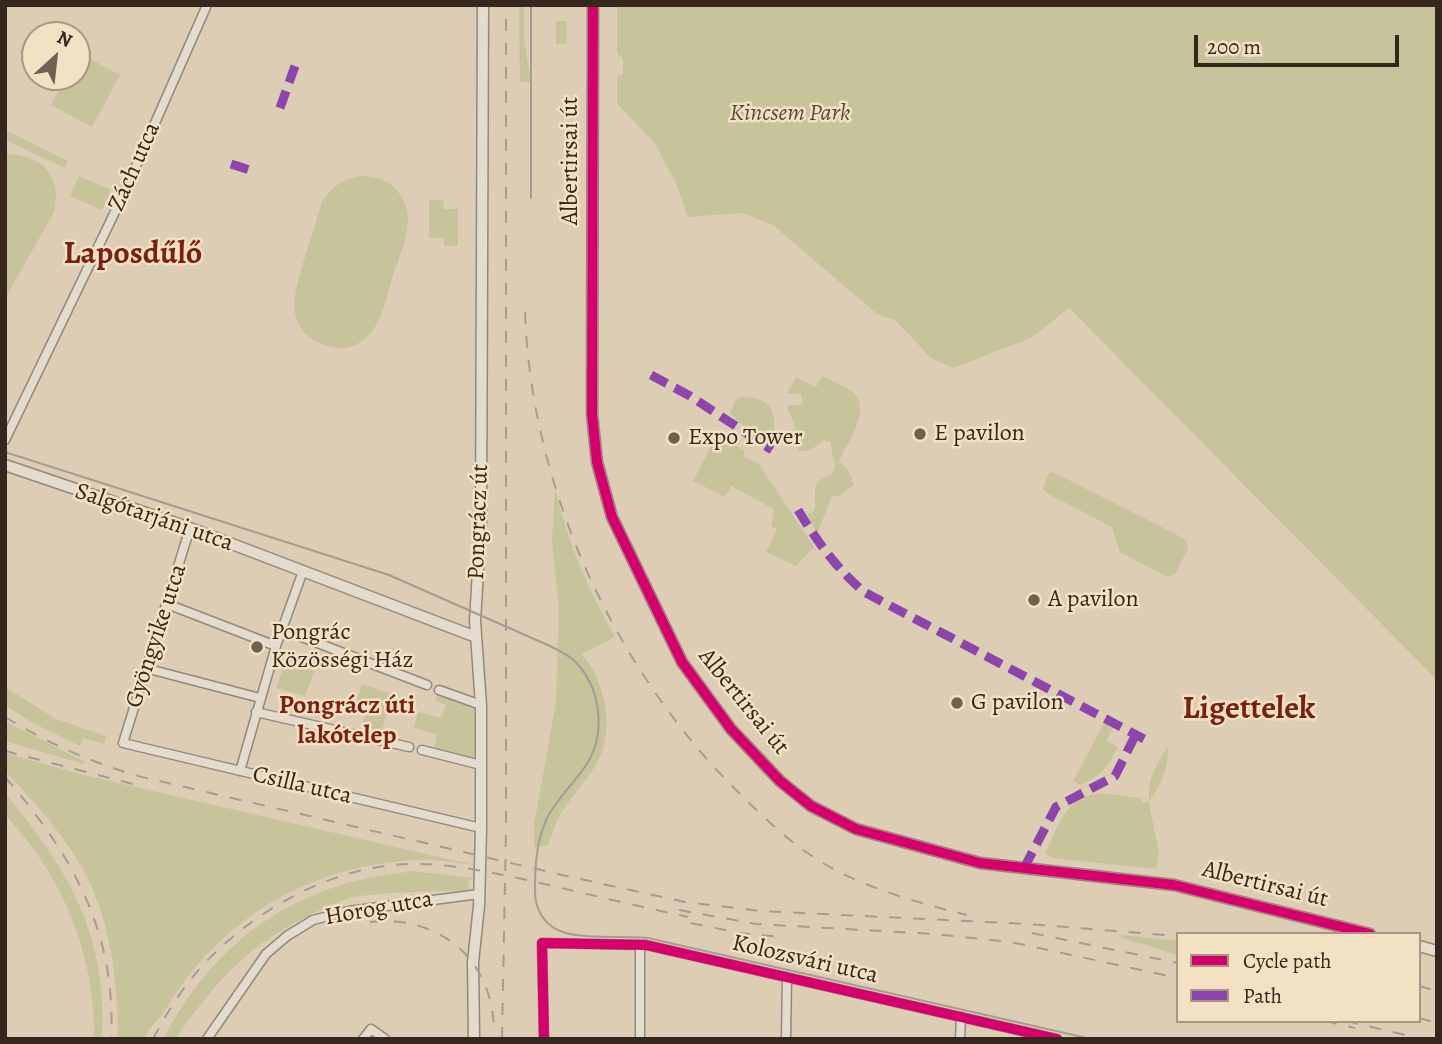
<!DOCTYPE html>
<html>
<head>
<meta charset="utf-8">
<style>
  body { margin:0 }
  #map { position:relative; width:1442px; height:1044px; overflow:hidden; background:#dccdb4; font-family:Alegreya,serif }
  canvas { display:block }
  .frame { position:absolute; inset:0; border:7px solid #35271d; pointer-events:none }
  .legend { position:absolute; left:1176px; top:932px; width:245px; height:91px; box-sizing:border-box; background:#f3e1c3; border:2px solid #a79781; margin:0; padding:9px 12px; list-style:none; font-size:21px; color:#35271d }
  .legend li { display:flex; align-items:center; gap:14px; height:35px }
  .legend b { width:35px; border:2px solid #a79781 }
  .north { position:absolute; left:21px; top:21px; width:70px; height:70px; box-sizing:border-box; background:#f3e1c3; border:2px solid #a79781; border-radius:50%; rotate:27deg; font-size:19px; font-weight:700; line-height:28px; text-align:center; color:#35271d }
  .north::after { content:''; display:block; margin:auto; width:24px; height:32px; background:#6f6152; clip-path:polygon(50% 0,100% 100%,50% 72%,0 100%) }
  .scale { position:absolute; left:1194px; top:35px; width:205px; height:32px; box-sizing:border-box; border:4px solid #35271d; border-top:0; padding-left:9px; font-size:21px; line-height:24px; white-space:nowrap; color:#35271d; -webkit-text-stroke:5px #f3e1c3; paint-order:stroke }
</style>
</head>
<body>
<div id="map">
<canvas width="1442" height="1044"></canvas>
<div class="frame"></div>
<ul class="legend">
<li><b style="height:9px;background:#d6006c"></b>Cycle path</li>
<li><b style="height:9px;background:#8e44ad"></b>Path</li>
</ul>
<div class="north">N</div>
<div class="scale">200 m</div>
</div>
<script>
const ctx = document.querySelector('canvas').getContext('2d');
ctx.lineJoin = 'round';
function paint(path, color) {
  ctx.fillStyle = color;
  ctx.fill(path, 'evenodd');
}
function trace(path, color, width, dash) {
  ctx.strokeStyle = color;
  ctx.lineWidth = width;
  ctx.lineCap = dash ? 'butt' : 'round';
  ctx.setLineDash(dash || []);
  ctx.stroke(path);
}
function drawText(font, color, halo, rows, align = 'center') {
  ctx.font = font + ' Alegreya,serif';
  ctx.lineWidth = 5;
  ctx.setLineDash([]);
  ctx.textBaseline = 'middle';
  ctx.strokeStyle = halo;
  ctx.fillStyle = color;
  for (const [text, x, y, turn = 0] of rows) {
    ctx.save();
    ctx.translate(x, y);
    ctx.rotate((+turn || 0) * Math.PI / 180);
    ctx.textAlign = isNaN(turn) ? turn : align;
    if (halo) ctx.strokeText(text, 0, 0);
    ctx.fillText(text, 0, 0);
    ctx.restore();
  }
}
paint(new Path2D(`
  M519,5H524V39L531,82H520Z
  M617,5H1437V680L1069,308L1031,338L953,368L931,358L896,321L877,314L773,225L742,213L688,217L677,186L655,143L617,104V77L623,73V59L617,53Z
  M556,21H567L566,44H556Z
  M79,53L120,75L92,127L51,105L66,77H77Z
  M5,130L68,161L65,168L5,140Z
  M5,154C41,154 63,175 54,212L5,299Z
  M79,176L111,190L102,210L70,196Z
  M362,176C378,177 389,180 399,193C419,218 400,252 392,279C386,298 382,323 367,337C356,347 342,351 328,346C281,331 294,292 305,257C311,238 317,219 322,201C333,186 343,178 362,176Z
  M443,200L444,209H458V246H444L443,238H429V200Z
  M822,376C831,381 842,385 851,391C874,407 847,444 839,461L849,471L854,485L839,496H832L817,534L807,513H812L815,509V490L817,482L832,474L835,466L830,442L824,440C816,446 809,453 798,451L794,423L787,408L789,405H802L801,394L787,393L796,377L816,387Z
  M740,397C770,397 776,408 774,436C755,433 742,427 730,413L736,399Z
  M718,433L727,441L744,450L745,458L758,463L814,547L796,566L766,552L777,529L771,526L774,509L731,486L725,497L693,481Z
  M1053,472L1185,539L1188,549L1175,574L1167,577L1120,552L1112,527L1048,494L1043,489L1048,474Z
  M555,487C566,540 589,590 615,637L582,654C605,682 615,727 598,761C588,780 571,796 560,815C555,824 552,835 548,845L534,847V825L556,703L559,609L552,542Z
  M286,661L314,671L305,696L276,688Z
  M362,684L392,694L382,731L362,726L367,708L356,704Z
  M5,687L56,719L106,736L104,744L83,738L80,746L31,722L5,705Z
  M439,690L474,703V761L434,751L437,734L414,728L418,712L441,718L446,705L435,701Z
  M5,721L85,762L84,764L5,741Z
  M1104,723L1113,728L1106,741L1118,747C1107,768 1102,775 1080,785L1073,781Z
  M1168,746C1169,768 1162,783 1149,802L1159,854L1156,869L1053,858L1045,854C1056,831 1066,796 1096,794C1110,793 1126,797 1140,798L1143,803L1149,802C1148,775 1156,768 1168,746Z
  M5,753L84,775L474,865C454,863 431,858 411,860C306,868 220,919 166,1009C159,1020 149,1027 144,1039H118C118,979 110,910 76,858C57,827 31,798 5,771Z
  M5,793C69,870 108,936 102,1039H94C96,956 62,874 5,815Z
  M411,871L474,878L469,881L468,890C432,892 396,891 361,896C346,897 330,906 316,912C249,943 217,980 175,1039H163C205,960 261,909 347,883C368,877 390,875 411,871Z
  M1121,935L1178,941V956L1157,948L1121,938Z`), '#c7c49c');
const minor = new Path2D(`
  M5,440L125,191L207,5
  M190,528L123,743L481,828
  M167,604L276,646
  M281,629L427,685
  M145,668L260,698
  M439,690L481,705
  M256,712L409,747
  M422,750L481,765
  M240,771L276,646L303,571
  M207,1039L266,954L287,936L313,920L349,911L479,894
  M363,1039L371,1029L385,1039
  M544,1039L542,943L646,945L1057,1039
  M640,1039V945
  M786,1039L787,977
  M960,1039L961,1017`);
const tertiary = new Path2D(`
  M593,5L592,414L597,462L612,517L682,662L731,729L780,781L811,806L856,829L980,863L1174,885L1370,934
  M5,465L190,528L476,637
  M1419,946L1437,951
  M474,1039L473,962L479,906L481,828V705L475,621L481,522L483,5`);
trace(minor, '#93897a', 11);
trace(tertiary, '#93897a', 13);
trace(minor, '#e2dbce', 8);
trace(tertiary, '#e2dbce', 10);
trace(new Path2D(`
  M531,198V5
  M5,452L389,575L550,646C561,652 573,657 580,667C601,693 605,733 588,762C576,782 557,798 547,818C536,842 535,866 535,891C535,909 544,926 563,932C582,939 625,936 648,938L1091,1039`), '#a59d93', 2);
trace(new Path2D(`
  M525,312C531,488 614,669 738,792C764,818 791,844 823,863C862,887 922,904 967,915
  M5,717C49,744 93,763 142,777L562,875L685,902L761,911L1028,924L1178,936
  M5,751L137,785
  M5,777C72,854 117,933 111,1039
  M679,910L756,924L934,934L1011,942L1178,978
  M370,922C440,915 492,959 494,1029
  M691,923L739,933L781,937
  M1032,933L1178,963
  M1419,986L1437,991
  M1419,1018L1437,1023
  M1325,1021L1355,1028
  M1346,1021L1423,1039
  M153,1039C167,1012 183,987 203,965C255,909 336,864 413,864C459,864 504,875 549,885C595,896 642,907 688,917
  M502,1039L506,829V5`), '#a59d93', 2, [12, 12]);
trace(new Path2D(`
  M280,108L295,66
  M231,164L256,172
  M651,375L690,396L772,450
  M798,510C817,541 836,568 864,592L1144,739
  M1024,868L1056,807L1115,776L1136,734`), '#8e44ad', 9, [18, 9]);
trace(new Path2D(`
  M593,5L592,414L597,462L612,517L682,662L731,729L780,781L811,806L856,829L980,863L1174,885L1370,934
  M544,1039L542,943L646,945L1057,1039`), '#d6006c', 10);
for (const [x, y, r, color] of [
  [920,434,7,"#6f6152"],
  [674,438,7,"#6f6152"],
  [1034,600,7,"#6f6152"],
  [257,647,7,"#6f6152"],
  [957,703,7,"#6f6152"]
]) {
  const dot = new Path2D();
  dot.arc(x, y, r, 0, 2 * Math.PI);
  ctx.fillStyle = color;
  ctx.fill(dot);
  trace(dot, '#f3e1c3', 2.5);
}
drawText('italic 24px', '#554c38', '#f3e1c3', [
  ["Kincsem Park",790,114]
]);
drawText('24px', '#35271d', '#f3e1c3', [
  ["Albertirsai út",571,161,-90],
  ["Zách utca",135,167,-66],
  ["Salgótarjáni utca",154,518,19],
  ["Pongrácz út",479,522,-88],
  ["Gyöngyike utca",157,636,-72],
  ["Albertirsai út",743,702,51],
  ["Csilla utca",302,786,13],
  ["Albertirsai út",1265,885,14],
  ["Horog utca",379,909,-10],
  ["Kolozsvári utca",805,960,13]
]);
drawText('24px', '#35271d', '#f3e1c3', [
  ["E pavilon",934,434],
  ["Expo Tower",688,438],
  ["A pavilon",1048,600],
  ["Pongrác",271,633],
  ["Közösségi Ház",271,661],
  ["G pavilon",971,703]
], 'left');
drawText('bold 26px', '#7a1f14', '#f3e1c3', [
  ["Pongrácz úti",347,707],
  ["lakótelep",347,737]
]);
drawText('bold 32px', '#7a1f14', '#f3e1c3', [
  ["Laposdűlő",133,255],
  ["Ligettelek",1249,710]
]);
</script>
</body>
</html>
